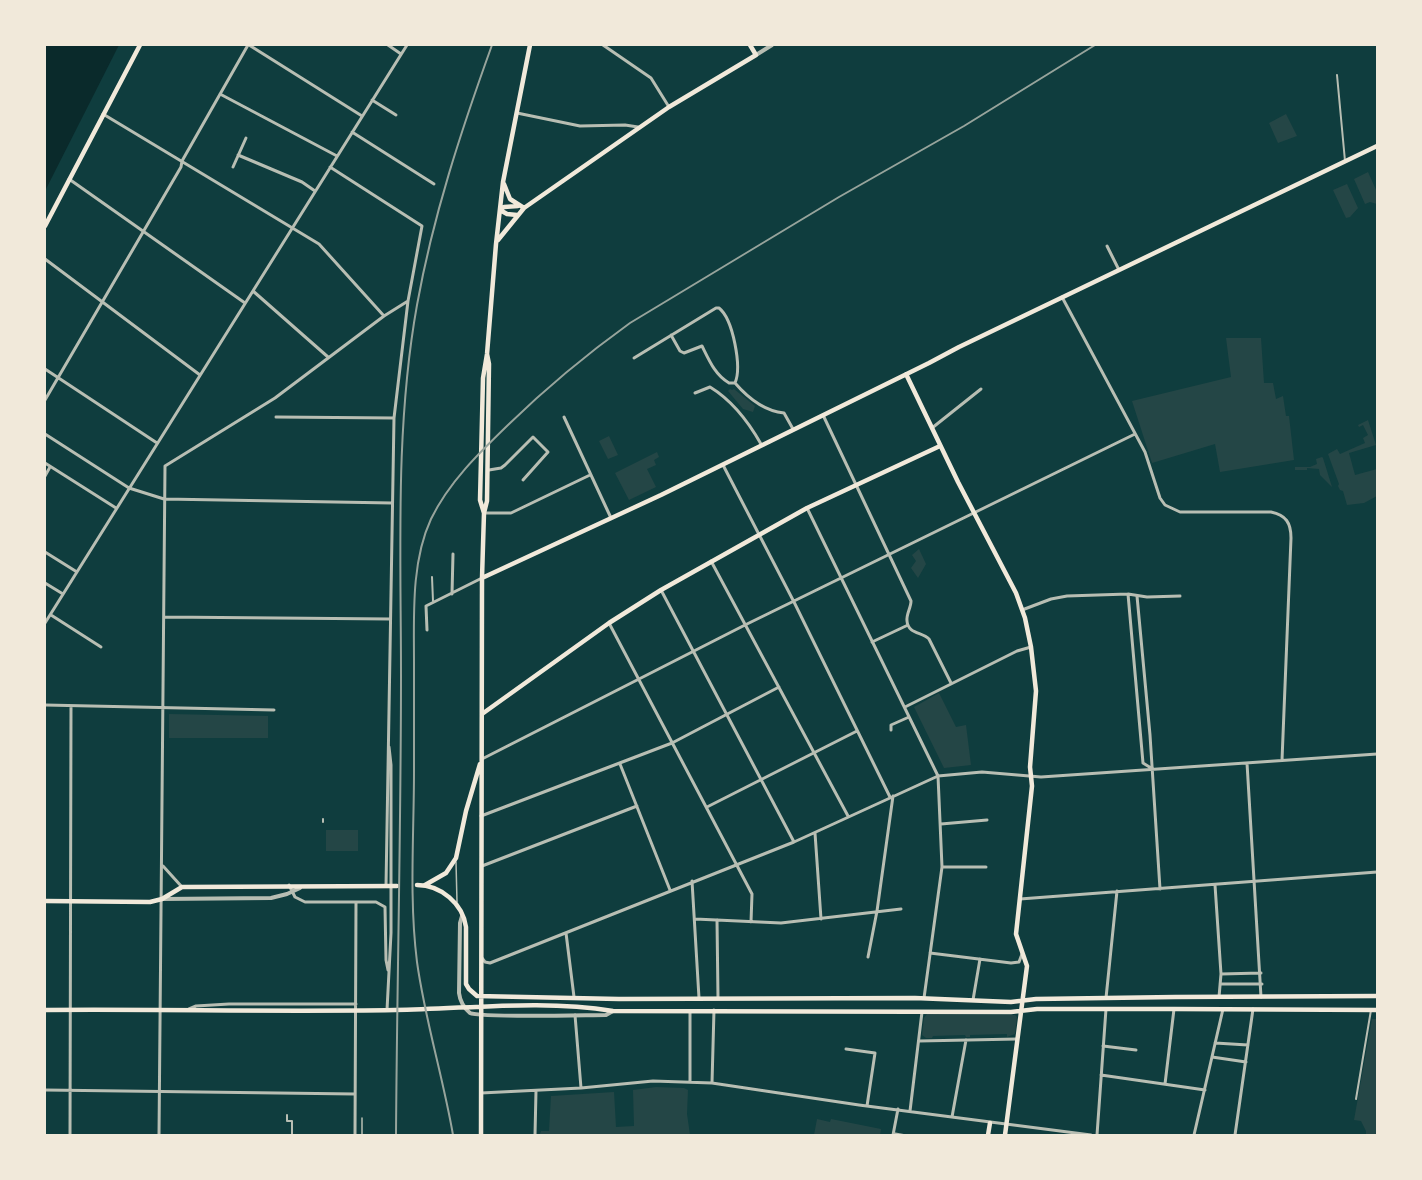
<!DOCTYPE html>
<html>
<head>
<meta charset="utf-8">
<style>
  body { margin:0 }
  #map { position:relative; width:1422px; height:1180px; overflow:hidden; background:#0f3d3e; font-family:Arial,sans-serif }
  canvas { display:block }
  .frame { position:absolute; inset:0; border:46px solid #f1e9da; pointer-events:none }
</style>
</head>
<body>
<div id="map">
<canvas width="1422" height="1180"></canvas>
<div class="frame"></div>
</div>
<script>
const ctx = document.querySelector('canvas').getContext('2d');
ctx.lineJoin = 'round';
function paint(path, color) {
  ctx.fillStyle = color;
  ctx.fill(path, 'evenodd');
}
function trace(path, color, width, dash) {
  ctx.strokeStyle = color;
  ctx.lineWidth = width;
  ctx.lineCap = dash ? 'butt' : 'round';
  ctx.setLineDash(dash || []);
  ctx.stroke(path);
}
paint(new Path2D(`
  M1286,114L1297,136L1278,143L1269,123Z
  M1368,172L1377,192V204L1370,202L1365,204L1354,179Z
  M1347,184L1358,208L1350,217L1346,218L1333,190Z
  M1226,338H1261L1264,383H1273L1276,399L1283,396L1286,416H1289L1294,460L1220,472L1215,444L1152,463L1132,401L1231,377Z
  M730,389L732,390L734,389L755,406L753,412L743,409L728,391Z
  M1368,420L1376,445L1349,453L1355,475L1377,469V496L1364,503L1347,505L1343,491L1340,490L1338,486L1339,484L1328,454L1337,449L1340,454L1365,443L1363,438L1368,435L1363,425L1359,427L1358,425Z
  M609,436L618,455L608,459L599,441Z
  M657,452L659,457L654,460L656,465L647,469L656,487L629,500L615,473Z
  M1322,457L1323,458L1332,487L1320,475L1319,469L1307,468V470H1295V467H1310L1317,464L1316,459Z
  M919,549L926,564L918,578L911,568L916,561L912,555Z
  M939,693L956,727L966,725L971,765L944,768L914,707Z
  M169,714L268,716V738H169Z
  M326,830H358V851H326Z
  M927,1014L1015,1015L1017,1017L1015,1034L1007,1037V1034L970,1035V1037H966L965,1035L933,1036L932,1038H926L922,1035L924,1018Z
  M1372,1019H1377V1135H1366V1131L1361,1121L1354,1120Z
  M656,1087L684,1088L688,1090L687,1114L690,1135H538L540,1134L541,1131H549L551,1096L614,1092L616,1127L634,1126L633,1090Z
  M817,1119L830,1122L831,1119L881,1129L880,1135H814Z`), '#244646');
paint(new Path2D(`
  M45,45H119L45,191Z`), '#0a2a2b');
trace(new Path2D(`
  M456,862L457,902
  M894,1133L905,1135
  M362,1135V1118`), '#b8beb3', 1.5);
trace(new Path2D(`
  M1337,75L1345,161
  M432,577L433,601
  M323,819V822
  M1356,1099L1371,1010
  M287,1115V1121H292V1135`), '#b8beb3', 2);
trace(new Path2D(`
  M249,45L362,116
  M388,45L401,54
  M603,45L651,78L669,107
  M220,94L337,156
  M372,100L396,115
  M517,113L580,126L625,125L638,127
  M103,114L319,244L384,316
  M352,132L434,184
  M238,155L302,182L315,191
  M233,167L246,138
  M330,167L422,226L408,301L394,418L386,886
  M69,179L245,303
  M1107,246L1119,270
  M45,259L200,375
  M253,291L328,357
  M1062,297L1145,452L1160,498L1165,505L1180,512H1271C1286,515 1291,523 1291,538L1282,760
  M671,335L680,351L684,353L702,346C709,360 715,375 729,383H735
  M634,358L716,308H719C733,319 742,367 735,383
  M45,369L157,443
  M735,383C748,398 764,411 784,413L793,429
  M695,393L710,387C733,401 748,421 761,444
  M45,400L181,167L182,161L248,45
  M823,415L911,601C911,608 906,614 907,621C908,634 922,632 929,639L951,683
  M276,417L394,418
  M564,417L611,518
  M932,428L981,389
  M45,434L129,488L164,499L392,503
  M45,463L116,508
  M723,465L794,602L890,797
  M489,470L501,468L505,465L533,437L548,452L523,480
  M45,476L50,467
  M807,508L938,776L942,867L924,998
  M484,513H511L590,475
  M45,552L77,572
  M711,561L848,816
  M45,583L63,594
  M661,590L794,842
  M452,594L453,554
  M1128,594L1143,763L1151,768
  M1137,596L1150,735L1160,889
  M1022,610L1051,599L1067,596L1128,594L1147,597L1180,596
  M51,615L101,647
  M164,617L390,619
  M45,623L407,45
  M609,623L752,894L751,922
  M427,630L426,606L482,578
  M872,642L908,625
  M45,705L274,710
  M905,707L1017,651L1031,647
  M891,730V725L909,717
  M482,759L745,625L1135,434
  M1247,763L1261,997
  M620,764L670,890
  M707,807L857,731
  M481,816L672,743L779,687
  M941,824L987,820
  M815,833L821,919
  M163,866L182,887
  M482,866L637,806
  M942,867H986
  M692,881L699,998
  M289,885L295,897L305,902H376L385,907L386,960L388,970
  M1215,885L1221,974L1219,997
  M1020,899L1377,872
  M695,919L781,923L901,909
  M717,920L718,998
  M566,933L574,997
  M930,953L1011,963L1019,962L1022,954
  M868,957L877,911L893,796
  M482,958L485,962L490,963L794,842L938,776L982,772L1041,777L1377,754
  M1221,974L1261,973
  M1220,984H1262
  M1106,998L1117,891
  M973,1000L980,959
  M189,1009L196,1006L229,1004H356
  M387,1010L391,933V765L389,747
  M690,1012V1082
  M575,1015L581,1088
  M919,1041L1017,1039
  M1215,1043L1248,1045
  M1103,1046L1136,1050
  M846,1049L875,1053L867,1106
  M1212,1057L1246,1062
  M1101,1075L1205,1090
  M712,1083L714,1010
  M1165,1084L1174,1009
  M45,1090L355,1094
  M481,1093L581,1088L653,1081L712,1083L859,1105L1091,1135
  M910,1111L922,1012
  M952,1117L966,1040
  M70,1135L71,706
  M159,1135L165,466L275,398L384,316L408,301
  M355,1135L356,902
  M535,1135L536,1091
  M893,1135L898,1109
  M1097,1135L1106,1009
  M1194,1135L1223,1009
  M1235,1135L1253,1009`), '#b8beb3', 3);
trace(new Path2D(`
  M756,55L772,45
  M162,899L271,898L287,894L300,888
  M462,916L460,923L459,993C460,1001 464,1008 470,1013C479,1018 587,1015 606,1015L613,1011`), '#b8beb3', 4);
trace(new Path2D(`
  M504,184L510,199L524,208
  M500,210L504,207L518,206
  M500,210L507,214L517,215
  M45,226L140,45
  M498,240L524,208L669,107L756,55L750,45
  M906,374L958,482L1016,593L1025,618L1031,647L1036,691L1030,767L1032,786L1016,934L1027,966L1005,1135
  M484,513L480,500L483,378L487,354L496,244L503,182L530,45
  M482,578L661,495L929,363L959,347L1377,146
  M482,714L609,623L661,590L807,508L940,446
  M417,885C441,885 463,904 466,927V984L469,989L477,996L619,999L915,998L1011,1002L1036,999L1175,997L1377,996
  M425,885L446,873L456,858L466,811L480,764
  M45,901L150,902L162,899L182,887L397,886
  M45,1010C162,1009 278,1012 395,1010C468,1009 541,999 613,1011L1011,1012L1037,1009H1174L1377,1010
  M481,1135L482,578L484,513L487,501L489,364L487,354
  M988,1135L990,1123`), '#f1e9da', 4.5);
trace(new Path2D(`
  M396,1135C397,982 401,829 401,675C401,553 395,427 417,305C433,216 461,131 492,45
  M453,1135C443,1077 425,1020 417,962C409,899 414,834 414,771C414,735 414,699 414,662C414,616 411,562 431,519C449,482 479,453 508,425C546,388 587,354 630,323L839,197L964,126L1095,45`), '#97a49c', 2);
</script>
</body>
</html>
